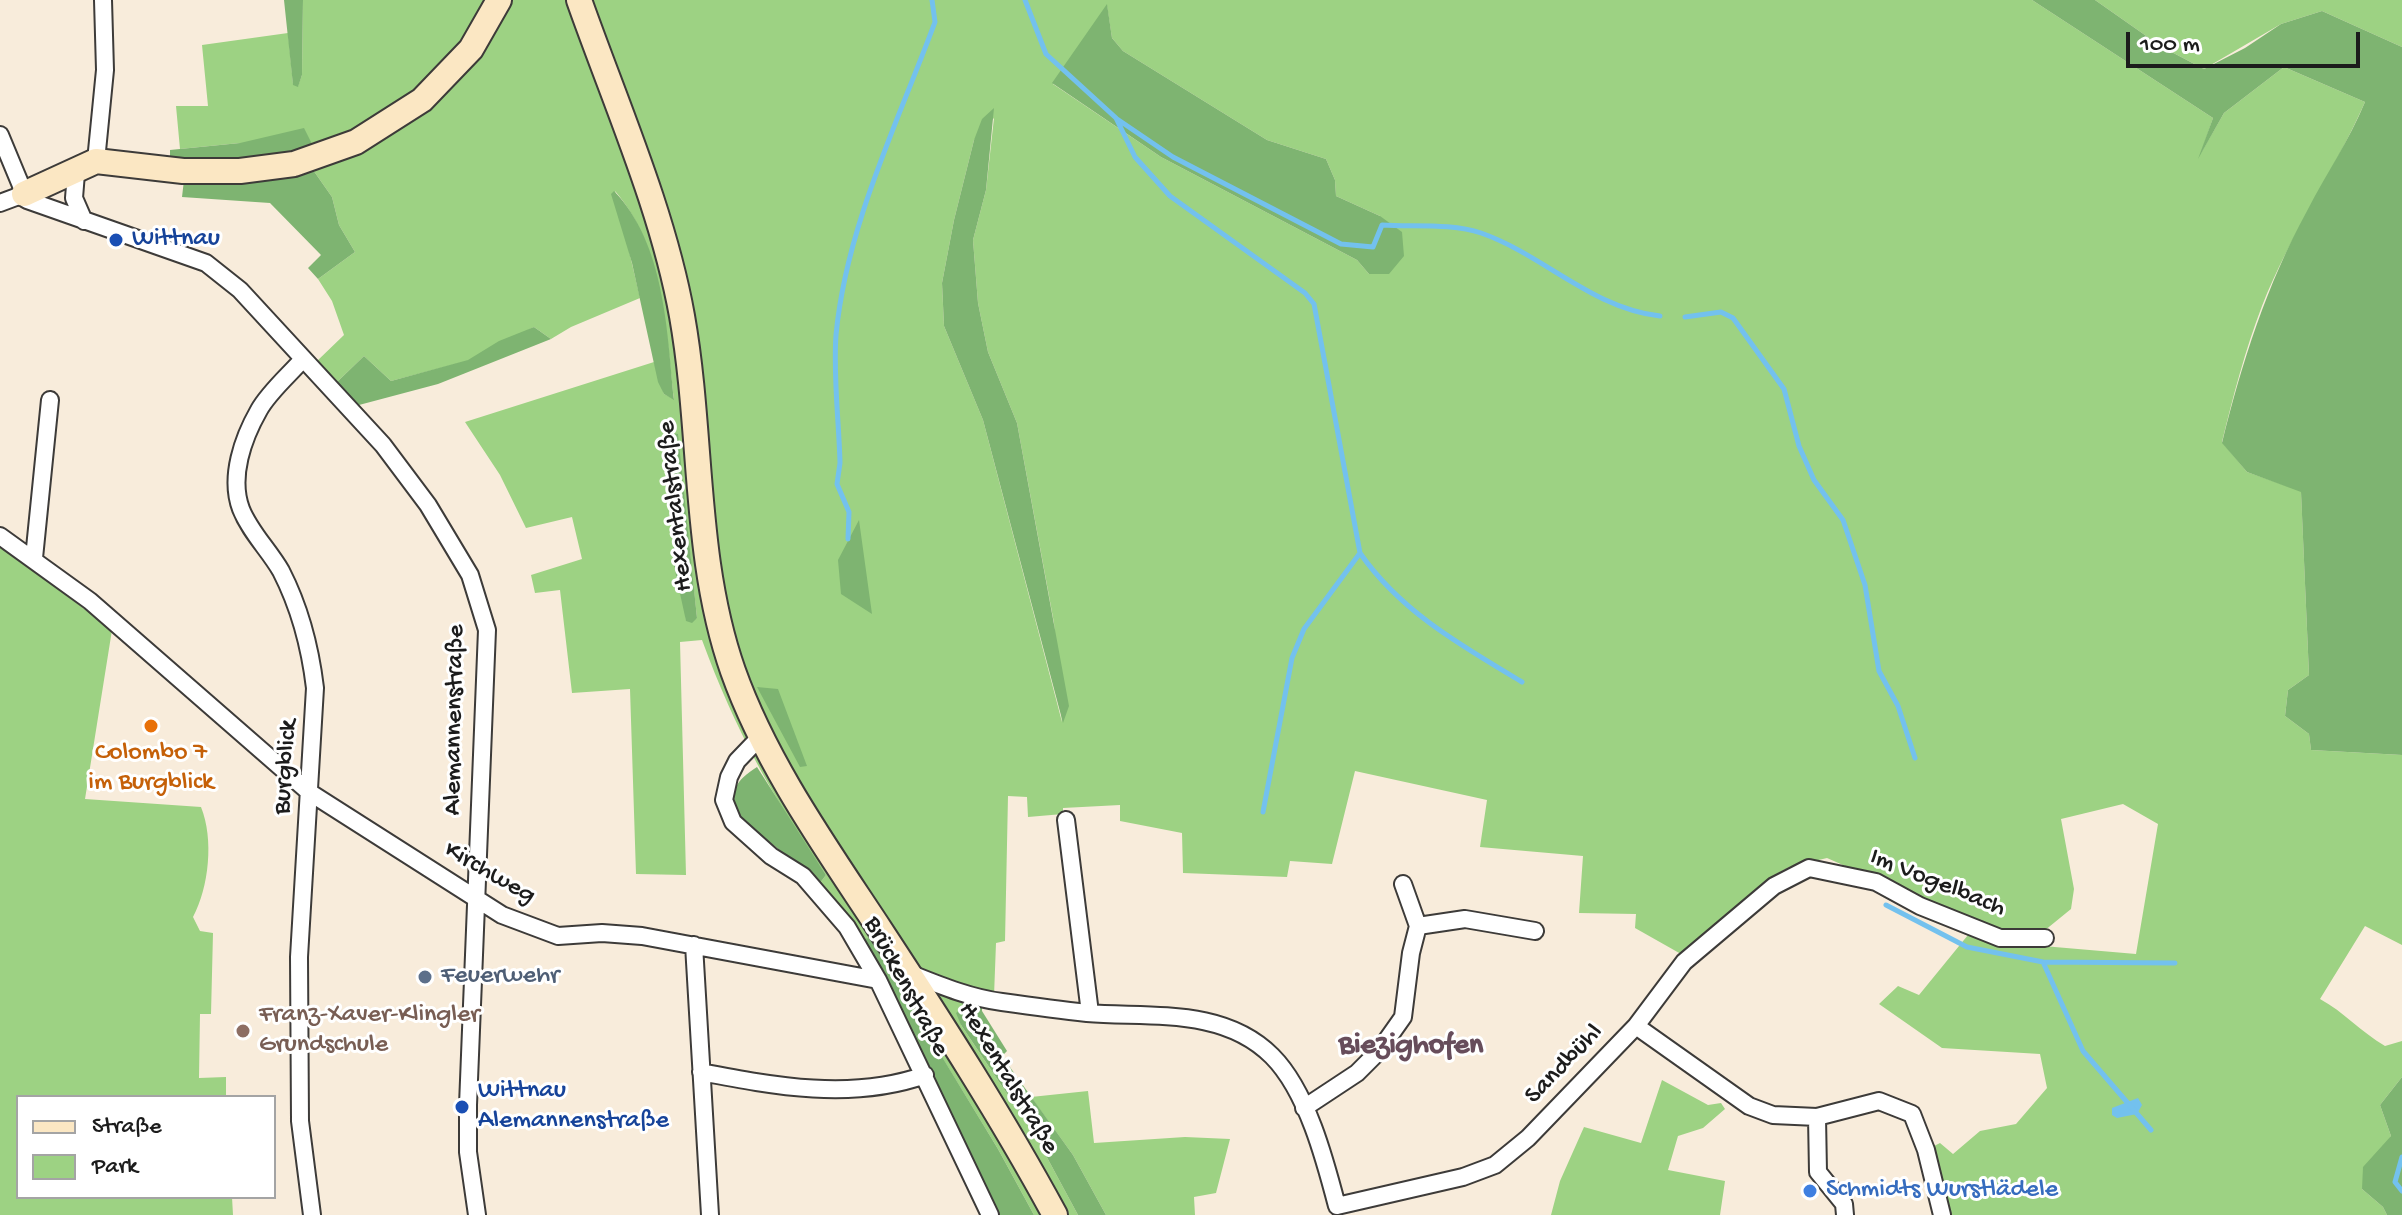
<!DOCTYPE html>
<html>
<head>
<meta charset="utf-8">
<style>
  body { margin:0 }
  #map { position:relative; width:2402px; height:1215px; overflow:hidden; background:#f8ecdb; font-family:"Gochi Hand",sans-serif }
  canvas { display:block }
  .legend { position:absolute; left:16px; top:1095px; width:260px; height:104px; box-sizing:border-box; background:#fff; border:2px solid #a4a4a4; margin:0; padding:10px 14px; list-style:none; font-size:24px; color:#1c1c1c }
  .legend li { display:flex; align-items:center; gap:16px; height:40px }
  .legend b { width:40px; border:2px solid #a4a4a4 }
  .scale { position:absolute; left:2126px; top:32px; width:234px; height:36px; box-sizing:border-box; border:4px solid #1c1c1c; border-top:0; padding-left:10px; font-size:24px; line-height:28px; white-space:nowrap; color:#1c1c1c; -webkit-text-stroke:6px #fff; paint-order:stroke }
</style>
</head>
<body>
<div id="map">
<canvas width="2402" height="1215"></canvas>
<ul class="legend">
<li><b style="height:10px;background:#fbe7c3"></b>Straße</li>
<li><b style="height:22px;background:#9dd283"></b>Park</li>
</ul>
<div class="scale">100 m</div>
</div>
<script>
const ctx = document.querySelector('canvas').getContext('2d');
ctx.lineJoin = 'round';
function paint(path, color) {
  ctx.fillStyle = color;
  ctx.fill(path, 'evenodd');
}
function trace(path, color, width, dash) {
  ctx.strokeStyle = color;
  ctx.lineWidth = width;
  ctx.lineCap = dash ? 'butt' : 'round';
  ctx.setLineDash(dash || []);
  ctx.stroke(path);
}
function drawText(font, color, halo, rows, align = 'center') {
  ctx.font = font + ' "Gochi Hand",sans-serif';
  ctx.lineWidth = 6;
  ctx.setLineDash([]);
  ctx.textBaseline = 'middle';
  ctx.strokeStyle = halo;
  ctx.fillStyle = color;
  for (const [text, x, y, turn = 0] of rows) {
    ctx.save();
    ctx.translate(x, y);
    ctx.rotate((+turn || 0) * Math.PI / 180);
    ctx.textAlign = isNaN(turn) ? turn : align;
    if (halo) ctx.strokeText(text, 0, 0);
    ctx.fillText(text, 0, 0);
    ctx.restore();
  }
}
paint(new Path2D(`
  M303,0H2032L2213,118L2201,153L2224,113L2284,67L2365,102C2334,172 2290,235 2262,306C2245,350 2233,397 2222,442L2247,472L2301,491L2309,675L2288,690L2285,716L2309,734L2311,750L2402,755V945L2365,926L2320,999C2344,1012 2361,1032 2385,1046L2402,1041V1077L2380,1105L2391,1136L2362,1189L2383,1207L2387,1215H1948L1930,1148L1940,1143L1953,1154L1980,1131L2016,1124L2047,1088L2040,1054L1942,1048L1879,1004L1898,986L1919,995L1977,924L1827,858L1789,867L1771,877L1681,954L1635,928L1636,914L1579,913L1583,856L1480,847L1487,800L1355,771L1332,864L1290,861L1287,877L1183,873L1182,833L1120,821V805L1063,808V814L1028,817L1027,797L1008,796L1005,941L996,943L994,996L971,1001L961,1025L1036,1137L1078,1215H1034L998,1149L870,939H864L820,883L826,875C772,796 735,730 702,640L680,642L686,875L636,874L630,689L572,693L560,590L535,593L531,575L582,559L572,517L526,528L500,475L465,422L654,362L664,394L674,399C666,329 663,246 615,191L640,298L571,327L551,339L534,327L471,360L391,381L364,356L336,383L316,362L344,335L332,301L318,279L355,252L339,225L332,197L311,167L186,161L273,156L240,143L180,149L176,106H208L202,45L288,33L293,84L298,86L302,75ZM1107,6L1112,38L1123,51L1267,140L1326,159L1335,180L1336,196L1380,216L1369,274L1357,260L1161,157L1053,84ZM994,118L986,190L973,240L978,303L988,352L1017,423L1054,623L1062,722L983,420L944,326L942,283L954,220L974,140ZM677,434L697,618L686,621ZM2123,804L2158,824L2136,954L2043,946L2044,931L2071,909L2074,889L2061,819Z
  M2095,0H2402V47L2322,11L2281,24L2204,69L2162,47Z
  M0,545L112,630L85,799L201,807C214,839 209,887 193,917L200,931L213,933L211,1014H200L199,1078L226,1077V1097H18V1197H232L233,1215H0Z
  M1662,1080L1708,1105L1721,1103L1725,1109L1703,1128L1678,1136L1668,1170L1725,1181L1720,1215H1551L1560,1181L1584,1127L1641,1143Z
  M1088,1091L1094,1143L1185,1137L1230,1139L1216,1193L1194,1197L1195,1215H1106L1073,1155L1031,1097Z`), '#9dd283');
paint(new Path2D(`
  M284,0H303L302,75L298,87L293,85Z
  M2032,0H2095L2162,47L2204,69L2245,48L2281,24L2322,11L2402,47V755L2311,750L2309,734L2285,716L2288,690L2309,675L2301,492L2247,472L2222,443C2242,362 2267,284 2307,211C2326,174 2349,141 2365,102L2284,67L2224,113L2198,159L2213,118Z
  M1107,4L1112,38L1123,51L1267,140L1326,159L1335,180L1336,196L1380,216L1402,232L1404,256L1389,274H1369L1357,260L1161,157L1052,83Z
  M994,108L986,190L973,240L978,303L988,352L1017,423L1069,706L1063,723L983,420L944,326L942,283L954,220L974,140L982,119Z
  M304,128L314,148L273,156L170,161V150L240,143Z
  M311,167L332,197L339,225L355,252L318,279L308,268L321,255L270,203L182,197L184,180Z
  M614,191C665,244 667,331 674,400L664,394L658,382L632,263L611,194Z
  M534,327L551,339L438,384L359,405L336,383L364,356L391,381L468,360L499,341Z
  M671,433L678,434L697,618L692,623L686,621L674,566L667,439Z
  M859,520L872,614L841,594L838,560Z
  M757,687L778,689L807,766L800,767Z
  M757,767L826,875L820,883L739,817C727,793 736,780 757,767Z
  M870,938L998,1149L1034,1215H1000L864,939Z
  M971,1001L982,1004V1011L1007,1051L1002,1056L1073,1155L1106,1215H1078L1036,1137L961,1025L956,1013Z
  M2402,1077V1215H2387L2383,1207L2362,1189L2363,1167L2391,1136L2380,1105Z`), '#7eb471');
paint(new Path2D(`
  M2138,1098L2142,1105L2137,1114L2117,1118L2112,1115V1108Z`), '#73c1ee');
trace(new Path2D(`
  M1025,0L1046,54L1116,118L1135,157L1170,196L1305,293L1314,304L1360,553C1401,612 1462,646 1522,682
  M1117,119L1173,157L1341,244L1373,247L1382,225C1413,227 1452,223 1481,233C1544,255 1591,308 1660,316
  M1685,317L1721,312L1733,318L1784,389L1799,446L1814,480L1843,520L1865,585L1879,671L1898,706L1915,758
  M848,539L849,512L837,484L840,463C839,421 833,377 836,335C846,227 898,122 935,22L932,0
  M1263,812L1292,658L1304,629L1360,553
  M1886,905L1967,947L2043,962L2175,963
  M2043,962L2083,1051L2151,1130
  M2402,1157L2395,1182L2402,1191`), '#73c1ee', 5);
const street = new Path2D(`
  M0,135L27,200L206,263L240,290L383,445L428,505L470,575L487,630L468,1105V1152L477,1215
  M96,161L105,70L103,0
  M76,173L74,198L84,221
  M0,203L24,194
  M303,359C289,375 269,392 259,410C243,438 229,477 241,509C250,532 269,550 281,571C300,608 310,646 315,688L299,957L300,1121L312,1215
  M0,536L90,601L309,792L502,915L558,936L602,933L642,936L878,980
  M34,558L50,400
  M761,736L737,761L729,777L724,800L733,822L771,856L803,876L847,927L878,980L990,1215
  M1066,820L1090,1013
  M1418,926L1465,919L1535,931
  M694,945L710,1215
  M909,973C939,985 970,998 1002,1002C1030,1006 1059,1010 1087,1013C1150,1018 1223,1007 1272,1056C1307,1091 1325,1160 1337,1206
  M1636,1026L1749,1106L1773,1115L1817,1117L1879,1101L1912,1114L1926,1150L1942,1215
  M701,1072C774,1086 852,1101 925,1075
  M1304,1108L1357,1073L1379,1051L1403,1017L1411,953L1418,926L1403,884
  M1817,1117L1818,1172L1844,1204L1845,1215
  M1337,1206L1463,1177L1495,1165L1528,1138L1636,1026L1684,962L1774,886L1809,868L1876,882L1920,906L2000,938H2045`);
const secondary = new Path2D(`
  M579,0C615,102 663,210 682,316C703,434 693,557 733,671C766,764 827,849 881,931C942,1024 1002,1117 1055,1215
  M24,194L96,161L183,171H240L294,164L356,142L422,100L471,49L499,0`);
trace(street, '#3d3b39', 20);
trace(secondary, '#3d3b39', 28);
trace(street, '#fff', 16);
trace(secondary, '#fbe7c3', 24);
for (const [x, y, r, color] of [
  [116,240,8,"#1a4fb4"],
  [151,726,8,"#e8710a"],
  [425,977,8,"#5c6f8a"],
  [243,1031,8,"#8d6e63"],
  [462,1107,8,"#1a4fb4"],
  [1810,1191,8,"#3f7fe0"]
]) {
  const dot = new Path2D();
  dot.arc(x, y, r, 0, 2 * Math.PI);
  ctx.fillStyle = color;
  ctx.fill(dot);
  trace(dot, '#fff', 3);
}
drawText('26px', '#164399', '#fff', [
  ["Wittnau",132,240],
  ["Wittnau",478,1092],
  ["Alemannenstraße",478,1122]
], 'left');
drawText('26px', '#1c1c1c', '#fff', [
  ["Hexentalstraße",677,506,-96],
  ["Alemannenstraße",456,720,-89],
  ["Burgblick",287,767,-86],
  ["Kirchweg",489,874,30],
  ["Im Vogelbach",1937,884,22],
  ["Brückenstraße",905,987,62],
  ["Sandbühl",1565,1065,-46],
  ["Hexentalstraße",1007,1079,59]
]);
drawText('26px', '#c56008', '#fff', [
  ["Colombo 7",151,754],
  ["im Burgblick",151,784]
]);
drawText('26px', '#4e5e75', '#fff', [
  ["Feuerwehr",441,977]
], 'left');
drawText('26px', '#785e54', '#fff', [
  ["Franz-Xaver-Klingler",259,1016],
  ["Grundschule",259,1046]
], 'left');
drawText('26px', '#366cbe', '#fff', [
  ["Schmidts Wurstlädele",1826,1191]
], 'left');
drawText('bold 30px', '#674d5b', '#fff', [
  ["Biezighofen",1411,1047]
]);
</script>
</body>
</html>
